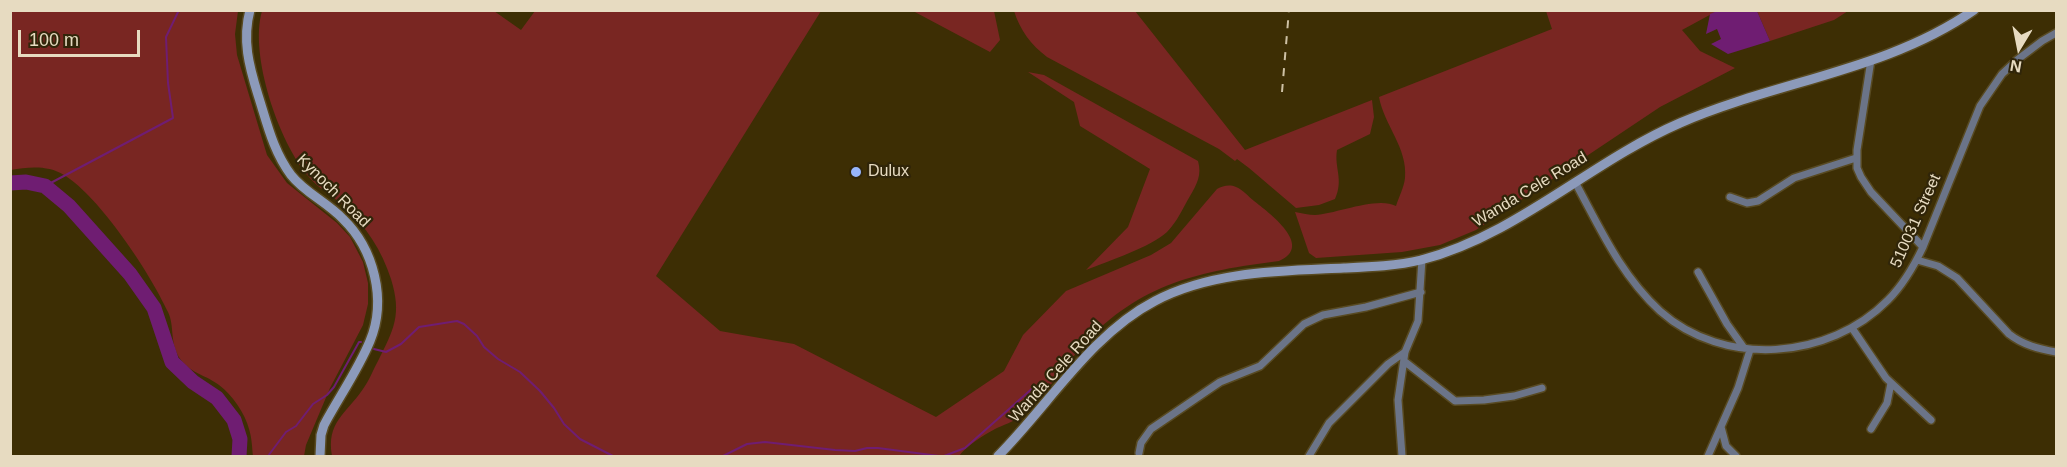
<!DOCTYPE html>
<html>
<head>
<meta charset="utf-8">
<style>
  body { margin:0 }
  #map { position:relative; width:2067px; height:467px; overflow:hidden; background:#3d2e04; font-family:Helvetica,sans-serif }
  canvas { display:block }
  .frame { position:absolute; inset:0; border:12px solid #e7dbc1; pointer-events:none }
  .north { position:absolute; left:1989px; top:18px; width:60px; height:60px; -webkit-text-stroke:4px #302509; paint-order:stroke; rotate:190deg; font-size:16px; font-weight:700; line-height:24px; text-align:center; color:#e7dbc1 }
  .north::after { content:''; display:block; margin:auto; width:21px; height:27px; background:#e7dbc1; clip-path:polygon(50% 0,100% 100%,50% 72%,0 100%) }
  .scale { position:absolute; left:18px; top:30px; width:122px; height:27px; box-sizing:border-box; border:3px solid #e7dbc1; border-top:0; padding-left:8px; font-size:18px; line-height:21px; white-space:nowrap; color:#e7dbc1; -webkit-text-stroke:4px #302509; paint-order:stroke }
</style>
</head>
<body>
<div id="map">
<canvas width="2067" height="467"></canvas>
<div class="frame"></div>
<div class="north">N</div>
<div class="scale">100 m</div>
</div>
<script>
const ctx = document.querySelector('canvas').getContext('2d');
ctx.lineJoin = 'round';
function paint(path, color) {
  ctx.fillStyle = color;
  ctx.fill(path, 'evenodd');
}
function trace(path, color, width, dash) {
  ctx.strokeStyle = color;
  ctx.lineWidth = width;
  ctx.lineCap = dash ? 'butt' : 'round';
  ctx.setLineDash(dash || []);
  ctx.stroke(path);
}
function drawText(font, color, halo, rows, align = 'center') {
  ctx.font = font + ' Helvetica,sans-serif';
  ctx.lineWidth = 4.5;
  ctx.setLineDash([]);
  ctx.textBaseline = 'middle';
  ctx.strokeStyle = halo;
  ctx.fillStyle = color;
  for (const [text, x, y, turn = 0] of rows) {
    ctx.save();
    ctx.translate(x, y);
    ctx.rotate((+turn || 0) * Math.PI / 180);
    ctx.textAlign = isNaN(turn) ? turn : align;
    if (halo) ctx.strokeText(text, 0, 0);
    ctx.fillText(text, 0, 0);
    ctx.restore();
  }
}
paint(new Path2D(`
  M11,10L238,11L235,34L237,55L267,155L287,183L337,223L350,237L363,262L368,283V304L363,325L330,388L306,445L304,456H253C252,448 252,438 249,429C245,413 232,395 219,385C206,375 192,374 181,360C169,344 175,326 168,312C150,273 100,197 64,175C48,165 28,167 11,170Z
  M262,11H494L521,30L535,11H821L656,276L720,331L794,344L936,417L1004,371L1023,335L1066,291L1151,255L1171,243L1217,189C1223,186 1229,184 1236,187C1242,189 1249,197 1254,201C1268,212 1315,246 1279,261C1200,271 1140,283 1083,345C1062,369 1044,397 1019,417C1013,422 1003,425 995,429C984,435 966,446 959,456H332C326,422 346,414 363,389C369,381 373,370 378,361C394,329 402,315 391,279C382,251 366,226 344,206C333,196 319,189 309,177C279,143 249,55 262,11Z
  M913,11H994L1000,40L990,52Z
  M1014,11H1135L1245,150L1372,100L1374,117L1370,134L1337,150C1334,168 1344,179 1335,199L1319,205L1296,208L1249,168L1237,159L1235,161L1219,149L1047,57C1031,45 1020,30 1014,11Z
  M1546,11H1717L1682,30L1700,51L1735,68L1660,107L1476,230L1440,245L1402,252L1316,258L1309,253L1295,212C1302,213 1309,215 1315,215C1336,214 1377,196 1396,206C1399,197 1404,187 1405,178C1408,148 1384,125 1379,97L1552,29Z
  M1757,11H1848L1834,20L1770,41Z
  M1028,72L1044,75L1198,161C1202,175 1197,184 1190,196C1183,208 1177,222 1167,232C1151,247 1108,261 1086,270L1128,227L1150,169L1080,126L1074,102Z`), '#792622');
paint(new Path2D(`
  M1717,11H1757L1770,41L1728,54L1711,44L1721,39L1717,29L1706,34L1710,14Z`), '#6f1d72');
trace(new Path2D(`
  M45,186L173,118L168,83L166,37L179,10
  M374,349L386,352L401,344L419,327L457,321L464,324L477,336L484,347L498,359L520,372L540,391L554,408L564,424L580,439L613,456
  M268,456L286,432L296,426L313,404L327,395L334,387L359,342H361
  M723,456L747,444L765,442L835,450L855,451L867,448H878L939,456
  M944,456L965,448L1035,386`), '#6f1d72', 2);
trace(new Path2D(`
  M10,183L26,182L45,186L69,206L130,274L154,308L172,362L193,382L217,398L234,420L240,439L239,456`), '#6f1d72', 15);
const street = new Path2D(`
  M1871,60L1857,150V168L1861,177L1871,192L1923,247
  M1575,182C1600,228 1620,274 1660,311C1724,368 1829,360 1888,300C1903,285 1914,266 1923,247L1980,106L2002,74L2017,60L2042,41L2056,33
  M1730,197L1747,203L1758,201L1794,178L1856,158
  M1917,260L1938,266L1957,278L2009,334C2023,345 2039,349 2056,352
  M1698,272L1727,324L1744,348
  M1852,328L1886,378L1931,420
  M1404,361L1455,401L1484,400L1514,396L1542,388
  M1721,427L1726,446L1736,456
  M1871,429L1887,403L1891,383
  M1139,453L1141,443L1151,429L1220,382L1260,366L1304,324L1323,315L1366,307L1421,292
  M1309,456L1329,423L1388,364L1405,352
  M1402,456L1398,400L1405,352L1418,321L1422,259
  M1708,456L1738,388L1750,350`);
const secondary = new Path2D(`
  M250,10C242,40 249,66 258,95C267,123 273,151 291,175C305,193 327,202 343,219C374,249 387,300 370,341C358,370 339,397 324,425L321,435L320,456
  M998,456C1048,406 1091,334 1155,301C1212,271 1281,271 1344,268C1369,267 1397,266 1421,260C1517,235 1590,162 1680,123C1776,81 1887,71 1974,10`);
trace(street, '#584a22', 10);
trace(secondary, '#584a22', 12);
trace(street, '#6b7488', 7);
trace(secondary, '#8c9aba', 9);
trace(new Path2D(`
  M1282,92L1289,10`), '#cec1a5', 2, [8, 8]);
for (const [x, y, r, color] of [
  [856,172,6,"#97b6fd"]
]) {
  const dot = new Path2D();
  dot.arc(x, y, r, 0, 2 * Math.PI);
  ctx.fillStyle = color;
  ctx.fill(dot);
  trace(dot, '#302509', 2);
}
drawText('16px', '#e7dbc1', '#302509', [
  ["Dulux",868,172]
], 'left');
drawText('16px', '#e7dbc1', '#302509', [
  ["Wanda Cele Road",1530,190,-31],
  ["Kynoch Road",333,191,45],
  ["510031 Street",1916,221,-66],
  ["Wanda Cele Road",1056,372,-48]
]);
</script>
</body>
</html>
